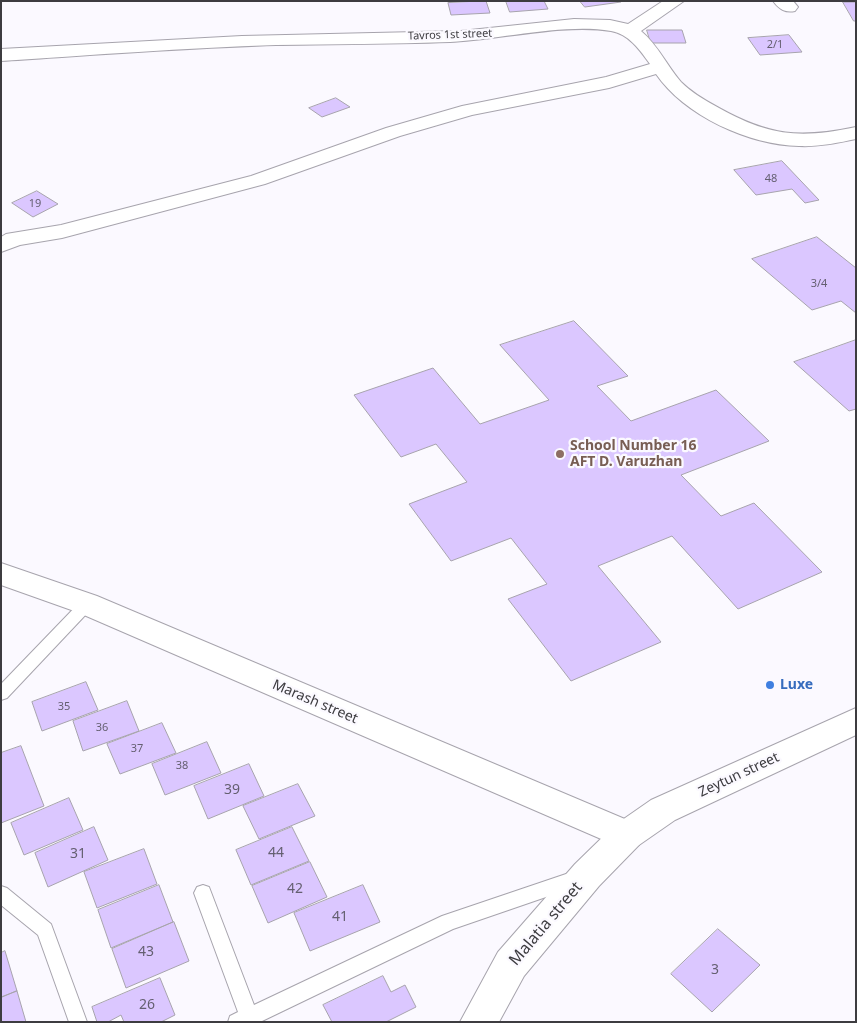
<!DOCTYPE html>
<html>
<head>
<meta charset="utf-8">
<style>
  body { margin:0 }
  #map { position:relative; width:857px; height:1023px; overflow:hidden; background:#fbf9ff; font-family:"Noto Sans",sans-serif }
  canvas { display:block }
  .frame { position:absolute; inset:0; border:2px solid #3d3c40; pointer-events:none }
</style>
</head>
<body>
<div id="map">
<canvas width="857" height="1023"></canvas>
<div class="frame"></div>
</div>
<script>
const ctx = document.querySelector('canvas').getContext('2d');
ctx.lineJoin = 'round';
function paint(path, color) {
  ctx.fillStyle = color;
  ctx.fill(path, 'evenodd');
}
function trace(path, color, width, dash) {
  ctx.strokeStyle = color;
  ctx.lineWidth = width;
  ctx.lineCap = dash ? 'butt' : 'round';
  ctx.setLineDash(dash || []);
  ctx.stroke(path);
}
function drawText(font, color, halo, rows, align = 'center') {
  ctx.font = font + ' "Noto Sans",sans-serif';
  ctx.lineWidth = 4.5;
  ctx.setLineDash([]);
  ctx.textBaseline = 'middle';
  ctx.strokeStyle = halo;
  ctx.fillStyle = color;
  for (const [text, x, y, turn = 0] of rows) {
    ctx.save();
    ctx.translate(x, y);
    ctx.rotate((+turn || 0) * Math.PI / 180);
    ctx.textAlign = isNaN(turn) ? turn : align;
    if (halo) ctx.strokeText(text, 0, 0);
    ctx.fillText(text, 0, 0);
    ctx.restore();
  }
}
const building = new Path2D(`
  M486,1L490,13L451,15L448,3Z
  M506,1H544L548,9L510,12Z
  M580,1H620L621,2L585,7Z
  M843,2H856V21H854Z
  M647,30H682L686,43H651Z
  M789,35L802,52L760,55L748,38Z
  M336,98L350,107L322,117L309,108Z
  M782,161L819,200L805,203L792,189L756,195L734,170Z
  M37,191L58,204L33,217L12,203Z
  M817,237L856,268V313L841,301L812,310L752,259Z
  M574,321L628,376L597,386L631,421L716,390L769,441L681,475L721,516L754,503L822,572L738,609L672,536L598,566L661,642L571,681L508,599L547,584L511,538L451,561L409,504L467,482L436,444L401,457L354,395L433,368L480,424L549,400L500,345Z
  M856,340V409L849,411L794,362Z
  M86,682L98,710L42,731L32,702Z
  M127,701L139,731L83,751L73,721Z
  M162,723L176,753L120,774L107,744Z
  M207,742L221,773L165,795L152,764Z
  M21,746L44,806L1,823V753Z
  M249,764L264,796L208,819L194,786Z
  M298,784L315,816L259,839L243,806Z
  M69,798L83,830L24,855L11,823Z
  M94,827L108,860L48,887L35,853Z
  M292,827L309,861L251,885L236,850Z
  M144,849L157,884L97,908L84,872Z
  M310,862L327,897L268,923L252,886Z
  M159,885L173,922L111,948L98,910Z
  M363,885L380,922L310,951L294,913Z
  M174,922L189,961L126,988L112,949Z
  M718,929L760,965L712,1012L671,974Z
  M5,951L17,991L1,997V953Z
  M383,976L391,992L405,985L416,1007L386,1022H332L323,1005Z
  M160,978L175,1015L161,1022H124L121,1015L108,1022H97L92,1007Z
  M17,991L26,1022H1V998Z`);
paint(building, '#dbc7ff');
trace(building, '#a7a3ad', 1);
const service = new Path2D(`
  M87,598L92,600L94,604L92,608L7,698L1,700V684L82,600Z
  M572,872L578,874L581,880L578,886L453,929L260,1022H228L230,1016L238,1012L194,893L197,887L203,885L209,887L254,1005L442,916Z
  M1,886L7,888L51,924L87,1022H69L38,935L1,905Z`);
const minor = new Path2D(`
  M663,1H684L641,31C658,45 667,66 681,82C692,93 706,101 719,108C769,136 800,139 856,127V139C837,143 818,147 799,146C749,145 685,116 656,74L609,88L472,115L400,136L265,184L62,238L20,245L1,252V237L6,234L61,225L251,176L386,128L462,106L606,77L650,64C640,50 629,34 611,31C564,23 499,40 450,42C392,44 334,44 276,45C184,48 93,55 1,61V49L242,36L461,31L574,19L610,20L628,24Z
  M773,1H793L798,7L795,11C785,13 779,9 773,1Z
  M1,563L97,596L639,825L644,835L639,845L627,850L615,845L77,612L1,585Z`);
const tertiary = new Path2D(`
  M856,708V735L675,820L639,845L599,886L524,976L499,1022H460L498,952L575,864L615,825L651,800Z`);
trace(service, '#a7a4ad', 2);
trace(minor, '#a7a4ad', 2);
trace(tertiary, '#a7a4ad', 2);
paint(service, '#fff');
paint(minor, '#fff');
paint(tertiary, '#fff');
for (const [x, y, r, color] of [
  [560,454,5,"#8d6e63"],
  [770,685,5,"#3f7fe0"]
]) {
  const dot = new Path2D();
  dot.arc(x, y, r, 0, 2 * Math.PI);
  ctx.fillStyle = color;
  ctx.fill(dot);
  trace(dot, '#fbf9ff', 2);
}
drawText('11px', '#3d3c40', '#fbf9ff', [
  ["Tavros 1st street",450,35,-2]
]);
drawText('11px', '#645f70', null, [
  ["2/1",775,45],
  ["48",771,179],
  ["19",35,204],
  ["3/4",819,284],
  ["35",64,707],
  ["36",102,728],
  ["37",137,749],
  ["38",182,766]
]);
drawText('bold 14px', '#785e54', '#fbf9ff', [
  ["School Number 16",570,446],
  ["AFT D. Varuzhan",570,462]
], 'left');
drawText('bold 14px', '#366cbe', '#fbf9ff', [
  ["Luxe",780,685]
], 'left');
drawText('14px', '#3d3c40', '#fbf9ff', [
  ["Marash street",315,702,23],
  ["Zeytun street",739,775,-25]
]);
drawText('14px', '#645f70', null, [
  ["39",232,790],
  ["44",276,853],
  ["31",78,854],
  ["42",295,889],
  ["41",340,917],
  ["43",146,952],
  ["3",715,970],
  ["26",147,1005]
]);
drawText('16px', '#3d3c40', '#fbf9ff', [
  ["Malatia street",546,924,-50]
]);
</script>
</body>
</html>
